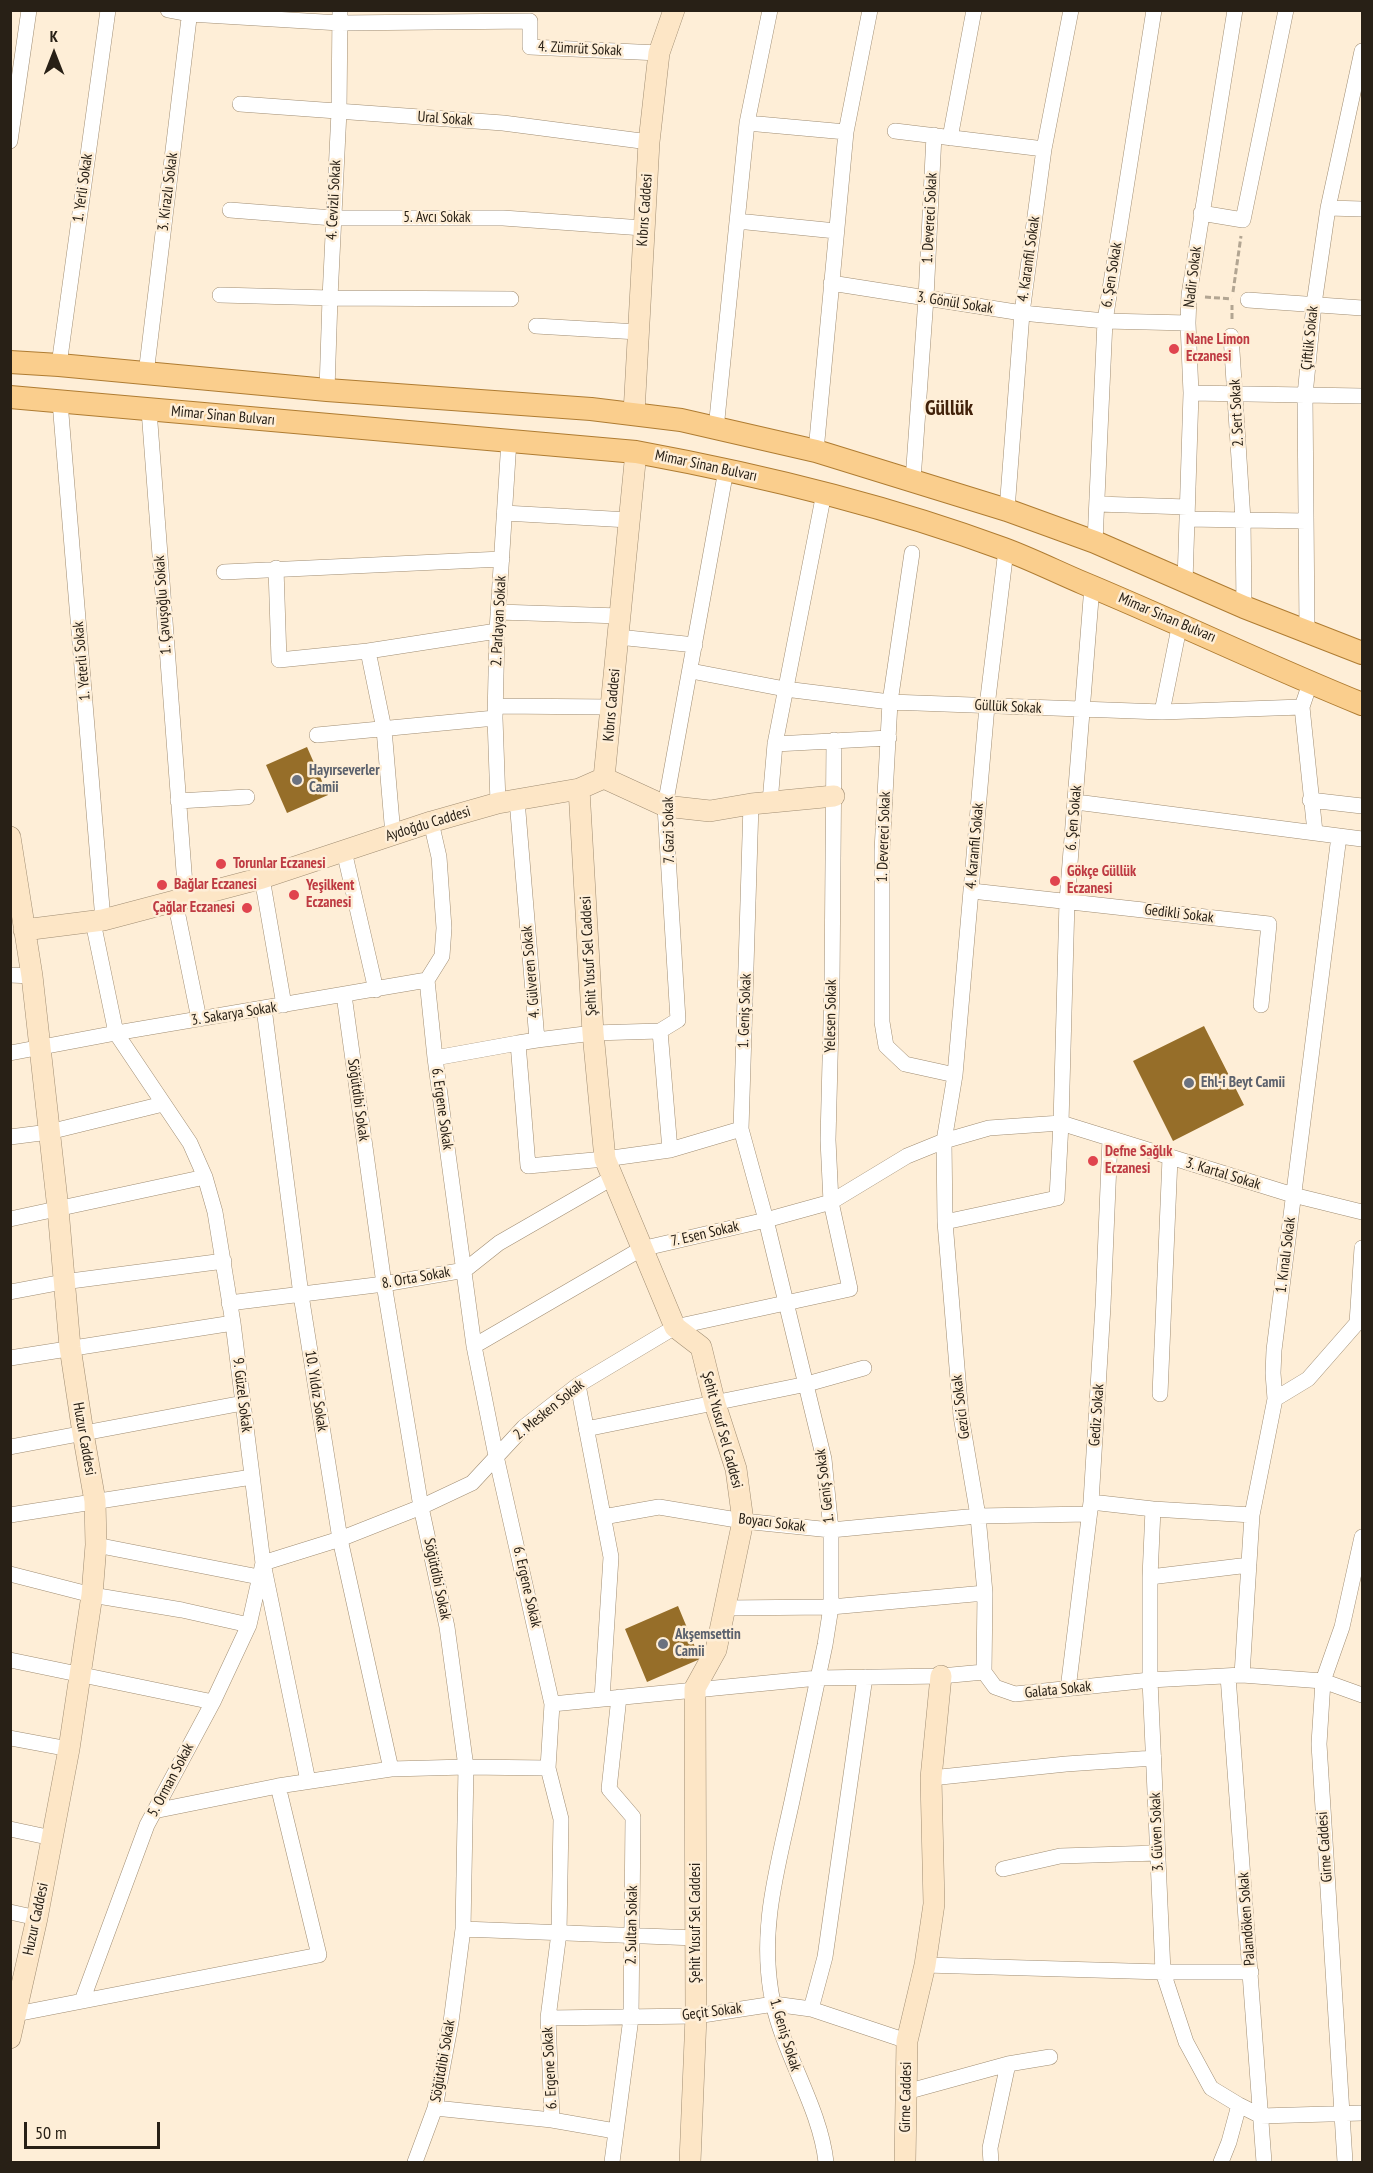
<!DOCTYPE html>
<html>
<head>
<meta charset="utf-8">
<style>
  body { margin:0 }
  #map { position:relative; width:1373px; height:2173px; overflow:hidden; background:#feeed7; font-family:"PT Sans Narrow",sans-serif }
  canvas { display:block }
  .frame { position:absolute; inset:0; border:12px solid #282016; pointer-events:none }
  .north { position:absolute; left:24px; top:24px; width:60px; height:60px; -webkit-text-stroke:4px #feeed7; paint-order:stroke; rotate:0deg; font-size:16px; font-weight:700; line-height:24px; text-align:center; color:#282016 }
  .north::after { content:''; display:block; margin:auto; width:21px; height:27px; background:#282016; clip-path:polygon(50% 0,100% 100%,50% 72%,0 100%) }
  .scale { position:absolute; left:24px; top:2122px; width:136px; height:27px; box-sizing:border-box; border:3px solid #282016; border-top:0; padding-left:8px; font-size:18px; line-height:21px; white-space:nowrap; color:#282016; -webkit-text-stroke:4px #feeed7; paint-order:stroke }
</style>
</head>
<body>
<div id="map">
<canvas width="1373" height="2173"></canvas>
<div class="frame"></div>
<div class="north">K</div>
<div class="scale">50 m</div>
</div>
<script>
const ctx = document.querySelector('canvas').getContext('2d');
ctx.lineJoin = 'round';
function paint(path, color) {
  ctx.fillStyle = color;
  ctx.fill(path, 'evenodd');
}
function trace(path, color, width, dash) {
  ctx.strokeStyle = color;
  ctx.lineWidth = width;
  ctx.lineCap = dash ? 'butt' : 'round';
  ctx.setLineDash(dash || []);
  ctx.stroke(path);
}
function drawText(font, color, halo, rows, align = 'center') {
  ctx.font = font + ' "PT Sans Narrow",sans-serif';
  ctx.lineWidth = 5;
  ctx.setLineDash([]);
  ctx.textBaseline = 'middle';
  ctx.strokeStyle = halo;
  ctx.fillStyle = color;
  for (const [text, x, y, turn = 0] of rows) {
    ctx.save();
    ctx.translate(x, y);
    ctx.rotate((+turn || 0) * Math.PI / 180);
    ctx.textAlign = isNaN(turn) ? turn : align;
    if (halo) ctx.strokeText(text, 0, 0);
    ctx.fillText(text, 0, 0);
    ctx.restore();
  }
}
paint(new Path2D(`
  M307,747L328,795L287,813L266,765Z
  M1204,1026L1244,1105L1173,1141L1133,1061Z
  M678,1606L700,1659L647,1682L625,1629Z`), '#966e29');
const street = new Path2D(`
  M168,10L189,14L340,23L530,21V47L659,53
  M240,104L503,123L649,142
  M747,123L846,132L870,10
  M895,131L1044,149
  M950,138L974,10
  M10,141L29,10
  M1328,208L1362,209
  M230,210L333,218H503L643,228
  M1201,213L1243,220L1286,10
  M737,221L836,231
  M831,283L1022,313L1105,321L1188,323
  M220,295L330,298L511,299
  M1248,300L1362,308
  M536,326L638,332
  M1231,336L1243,520L1244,607
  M59,365L108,10
  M146,374L190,10
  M327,390L330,298L339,111L340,10
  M1191,393L1362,396
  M60,402L103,920
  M149,410L186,898
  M716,429L747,123L770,10
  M816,451L846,132
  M913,480L926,298L934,135
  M1097,504L1187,507
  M1007,510L1022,313L1044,149L1071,10
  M504,513L629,520
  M1187,519L1306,521
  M1095,542L1105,321L1154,10
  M912,553L890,702L882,851V1022L886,1046L905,1064L955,1075
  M276,568L279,660L368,651L497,631
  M224,572L502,559
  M1185,582L1191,393L1188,323L1189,295L1235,10
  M498,612L620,616
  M1307,631L1305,395L1314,304L1328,208L1362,51
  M618,637L695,645
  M368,651L384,729L393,835
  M691,671L785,689L890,702L1162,712L1302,707L1310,683
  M496,706L612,707
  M1302,707L1315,832
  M1162,712L1180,623
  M317,735L495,718
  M775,744L889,738
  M517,800L537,1040L518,1043L528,1166L605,1159L670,1150L741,1129
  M1310,800L1362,806
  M178,801L247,797
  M770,802L775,744L824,493
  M1076,802L1362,839
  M498,803L495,718L497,631L509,440
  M751,804L741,1129L766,1220L824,1459L831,1530V1607L825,1645C814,1697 803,1749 792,1801C777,1870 758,1932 773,2003C785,2057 820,2108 826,2162
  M431,822L439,857L444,928L442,956L427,980L435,1058L474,1346L496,1456L552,1704L548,1768L561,1819L559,1933L548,2018L552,2120
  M344,851L376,990
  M262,878L284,1005
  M972,891L1269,924L1261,1005
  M175,901L199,1019
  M93,922L116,1033L190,1143L205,1177L215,1212L233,1323L263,1563L308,1781
  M10,975L32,976
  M344,995L384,1284L421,1507L447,1627L466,1767L463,1929L451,2022L435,2108L415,2162
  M264,1008L301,1295L340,1539L391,1769
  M537,1040L593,1033L660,1031
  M10,1053L116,1033L427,980
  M435,1058L518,1043
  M10,1137L49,1132L163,1104
  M670,1150L660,1031L678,1020L665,806L726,470
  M10,1219L205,1177
  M945,1222L1057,1198L1061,1123L1067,901L1092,586
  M10,1292L63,1282L224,1261
  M229,1303L384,1284L465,1270L499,1243L612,1178
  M474,1346L641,1249L766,1220L831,1202L907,1156L944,1141L989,1128L1061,1123L1293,1195L1362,1212
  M10,1358L233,1323
  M578,1385L611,1557L602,1699
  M1160,1394L1170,1158
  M1275,1399L1308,1379L1357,1323L1362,1248
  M586,1429L807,1384L864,1368
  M10,1447L243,1403
  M1091,1502L1153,1509L1252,1515
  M1153,1509L1150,1577V1680L1163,1972L1186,2042L1211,2088L1239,2105L1261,2116L1362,2113
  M10,1515L252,1477
  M603,1517L659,1507L743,1521L831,1530L978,1516L1089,1514
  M96,1545L259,1577
  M10,1574L92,1595L182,1610L249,1625
  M1150,1577L1249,1565
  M724,1608L831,1607L985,1593
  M10,1660L213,1702
  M984,1672L985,1593L978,1516L961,1416L945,1222L944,1141L955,1075L987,706L1006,550
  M1242,1675L1252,1515L1275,1399L1273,1373L1274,1350L1339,836
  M1228,1676L1264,2162
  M1068,1689L1091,1502L1103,1306L1110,1139
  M552,1704L818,1678L941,1676L984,1672L995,1687L1015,1694L1150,1680L1242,1675L1323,1681L1362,1695
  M10,1738L69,1749
  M931,1778L1066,1764L1154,1758
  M154,1811L278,1786
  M10,1829L52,1838
  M1003,1869L1060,1856L1158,1853
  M10,1912L37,1918
  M463,1929L696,1938
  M925,1965L1163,1972H1251
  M82,2001L147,1825L213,1702L249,1625L263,1563L340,1539L421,1507L472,1483L524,1427L578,1385L675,1327L850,1289L831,1202L828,1140L832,983L834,740
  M811,2009L825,1957L865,1677
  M10,2012L16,2014L319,1955L278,1786L391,1769L466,1767L548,1768
  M548,2018L696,2016L774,2004L811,2009L907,2041
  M906,2092L1008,2064L1050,2057
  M435,2108L552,2120L615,2131
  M612,2162L631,2018L633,1817L609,1789L619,1697
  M991,2162L990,2148L1008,2064
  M1221,2162L1229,2142L1239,2105
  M1345,2162L1319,1744L1323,1681L1342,1627L1362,1537`);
const secondary = new Path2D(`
  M634,413L649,142L659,53L674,10
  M604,778L636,452
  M579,789L593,1033L605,1159L675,1327L701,1347L715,1404L736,1469L743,1521L716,1650L695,1688L696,2016L690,2162
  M10,837L32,976L58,1209L70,1347L83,1433L95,1501L96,1545L92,1595L69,1749L37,1918L10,2038
  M24,930L103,920L262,878L431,822L498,803L579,789L604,778L665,806L710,811L751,804L834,796
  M905,2162L907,2041L925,1965L934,1904L931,1778L941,1676`);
const primary = new Path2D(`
  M10,362L59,365L327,390L591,409L681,420L816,451L1007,510L1095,542L1244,607L1362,653
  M10,397L636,452C761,475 885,505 1004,549C1031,559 1057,572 1083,583C1177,622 1268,666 1362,704`);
trace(street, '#a08d73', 16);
trace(secondary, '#a08d73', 22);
trace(primary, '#af7c32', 24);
trace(new Path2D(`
  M1233,292L1241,236
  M1205,297L1232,299
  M1232,319V305`), '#b2a592', 3, [6, 3]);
trace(street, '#fff', 15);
trace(secondary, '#fde6c6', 21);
trace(primary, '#face8d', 22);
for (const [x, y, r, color] of [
  [1174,349,6,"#e0444e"],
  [297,780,6,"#6b7280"],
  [221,864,6,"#e0444e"],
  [1055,881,6,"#e0444e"],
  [162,885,6,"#e0444e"],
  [294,895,6,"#e0444e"],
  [247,908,6,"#e0444e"],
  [1189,1083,6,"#6b7280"],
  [1093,1161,6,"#e0444e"],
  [663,1644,6,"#6b7280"]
]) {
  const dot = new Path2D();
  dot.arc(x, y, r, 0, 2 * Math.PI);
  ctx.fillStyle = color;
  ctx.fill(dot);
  trace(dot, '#feeed7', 2);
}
drawText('15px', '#282016', '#feeed7', [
  ["4. Zümrüt Sokak",580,49,3],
  ["Ural Sokak",445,119,4],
  ["1. Yerli Sokak",83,188,-82],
  ["3. Kirazlı Sokak",168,192,-83],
  ["4. Cevizli Sokak",334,200,-87],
  ["Kıbrıs Caddesi",645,210,-86],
  ["5. Avcı Sokak",437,218],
  ["1. Devereci Sokak",930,218,-87],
  ["4. Karanfil Sokak",1029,259,-82],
  ["6. Şen Sokak",1112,275,-81],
  ["Nadir Sokak",1193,277,-83],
  ["3. Gönül Sokak",955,303,9],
  ["Çiftlik Sokak",1310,338,-84],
  ["2. Sert Sokak",1237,413,-93],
  ["Mimar Sinan Bulvarı",223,416,5],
  ["Mimar Sinan Bulvarı",706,466,12],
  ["1. Çavuşoğlu Sokak",163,605,-94],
  ["Mimar Sinan Bulvarı",1167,618,23],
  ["2. Parlayan Sokak",499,621,-87],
  ["1. Yeterli Sokak",82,661,-95],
  ["Kıbrıs Caddesi",612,705,-85],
  ["Güllük Sokak",1008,707,3],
  ["6. Şen Sokak",1074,818,-85],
  ["Aydoğdu Caddesi",428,824,-17],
  ["7. Gazi Sokak",669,830,-91],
  ["1. Devereci Sokak",884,837,-88],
  ["4. Karanfil Sokak",975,846,-85],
  ["Gedikli Sokak",1179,914,7],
  ["Şehit Yusuf Sel Caddesi",589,956,-93],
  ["4. Gülveren Sokak",531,972,-95],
  ["1. Geniş Sokak",745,1011,-88],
  ["3. Sakarya Sokak",234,1014,-9],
  ["Yelesen Sokak",831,1016,-89],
  ["Söğütdibi Sokak",358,1100,82],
  ["6. Ergene Sokak",442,1109,82],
  ["3. Kartal Sokak",1223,1174,17],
  ["7. Esen Sokak",705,1234,-13],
  ["1. Kınalı Sokak",1286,1255,-83],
  ["8. Orta Sokak",416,1278,-10],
  ["10. Yıldız Sokak",316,1391,81],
  ["9. Güzel Sokak",242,1395,83],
  ["Gezici Sokak",961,1407,-97],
  ["2. Mesken Sokak",549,1410,-39],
  ["Gediz Sokak",1097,1415,-86],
  ["Şehit Yusuf Sel Caddesi",722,1430,75],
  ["Huzur Caddesi",84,1439,80],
  ["1. Geniş Sokak",825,1486,-97],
  ["Boyacı Sokak",772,1523,7],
  ["Söğütdibi Sokak",437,1579,78],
  ["6. Ergene Sokak",527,1587,77],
  ["Galata Sokak",1058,1690,-6],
  ["5. Orman Sokak",171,1780,-62],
  ["3. Güven Sokak",1157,1832,-92],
  ["Girne Caddesi",1325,1847,-94],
  ["Huzur Caddesi",36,1919,-78],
  ["Palandöken Sokak",1247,1919,-94],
  ["Şehit Yusuf Sel Caddesi",696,1923,-90],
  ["2. Sultan Sokak",632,1925,-89],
  ["Geçit Sokak",712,2012,-7],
  ["1. Geniş Sokak",785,2035,73],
  ["Söğütdibi Sokak",443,2061,-80],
  ["6. Ergene Sokak",550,2068,-93],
  ["Girne Caddesi",906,2097,-89]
]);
drawText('bold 15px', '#be3a42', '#feeed7', [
  ["Nane Limon",1186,340],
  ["Eczanesi",1186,357],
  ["Torunlar Eczanesi",233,864],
  ["Gökçe Güllük",1067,872],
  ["Eczanesi",1067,889],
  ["Bağlar Eczanesi",174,885],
  ["Yeşilkent",306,886],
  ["Eczanesi",306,903],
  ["Çağlar Eczanesi",235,908,"right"],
  ["Defne Sağlık",1105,1152],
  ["Eczanesi",1105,1169]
], 'left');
drawText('bold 15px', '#5b616d', '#feeed7', [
  ["Hayırseverler",309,771],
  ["Camii",309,788],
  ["Ehl-i Beyt Camii",1201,1083],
  ["Akşemsettin",675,1635],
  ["Camii",675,1652]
], 'left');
drawText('bold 21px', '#41210a', '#feeed7', [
  ["Güllük",949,409]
]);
</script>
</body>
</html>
